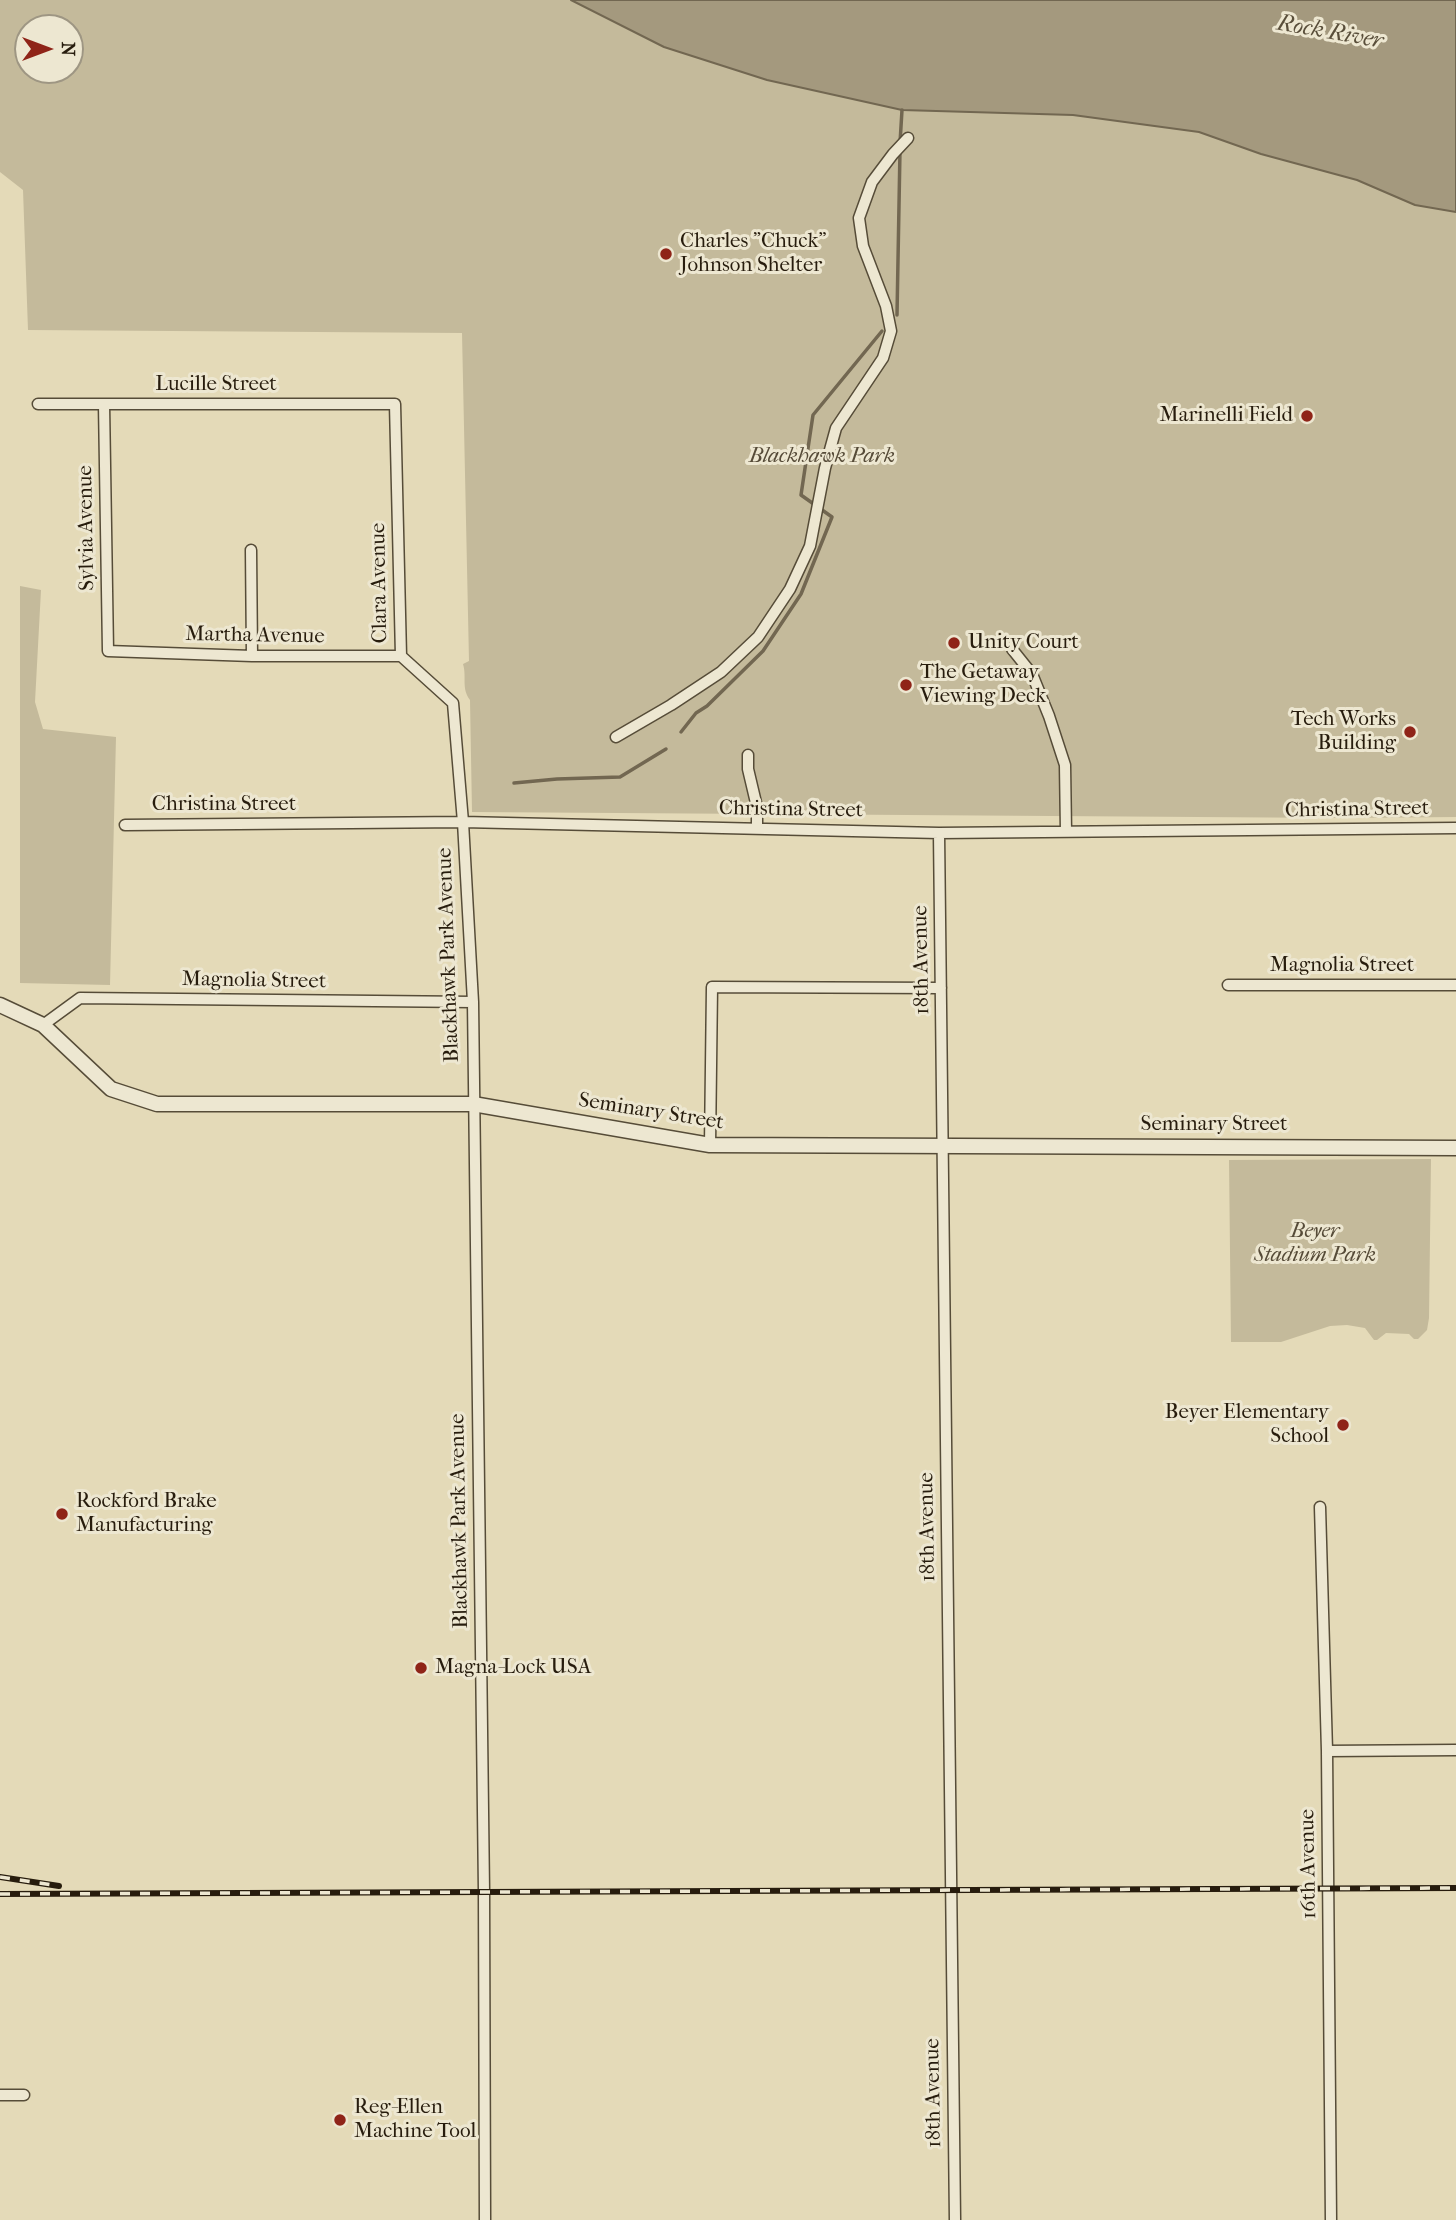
<!DOCTYPE html>
<html>
<head>
<meta charset="utf-8">
<style>
  body { margin:0 }
  #map { position:relative; width:1456px; height:2220px; overflow:hidden; background:#e4dab8; font-family:"IM FELL French Canon",serif }
  canvas { display:block }
  .north { position:absolute; left:14px; top:14px; width:70px; height:70px; box-sizing:border-box; background:#ede7d1; border:2px solid #9e9683; border-radius:50%; rotate:90deg; font-size:19px; font-weight:700; line-height:28px; text-align:center; color:#271c0d }
  .north::after { content:''; display:block; margin:auto; width:24px; height:32px; background:#8f2418; clip-path:polygon(50% 0,100% 100%,50% 72%,0 100%) }
</style>
</head>
<body>
<div id="map">
<canvas width="1456" height="2220"></canvas>
<div class="north">N</div>
</div>
<script>
const ctx = document.querySelector('canvas').getContext('2d');
ctx.lineJoin = 'round';
function paint(path, color) {
  ctx.fillStyle = color;
  ctx.fill(path, 'evenodd');
}
function trace(path, color, width, dash) {
  ctx.strokeStyle = color;
  ctx.lineWidth = width;
  ctx.lineCap = dash ? 'butt' : 'round';
  ctx.setLineDash(dash || []);
  ctx.stroke(path);
}
function drawText(font, color, halo, rows, align = 'center') {
  ctx.font = font + ' "IM FELL French Canon",serif';
  ctx.lineWidth = 6;
  ctx.setLineDash([]);
  ctx.textBaseline = 'middle';
  ctx.strokeStyle = halo;
  ctx.fillStyle = color;
  for (const [text, x, y, turn = 0] of rows) {
    ctx.save();
    ctx.translate(x, y);
    ctx.rotate((+turn || 0) * Math.PI / 180);
    ctx.textAlign = isNaN(turn) ? turn : align;
    if (halo) ctx.strokeText(text, 0, 0);
    ctx.fillText(text, 0, 0);
    ctx.restore();
  }
}
paint(new Path2D(`
  M0,0H571L664,47L767,80L902,110L1073,115L1199,132L1261,154L1357,180L1378,189L1456,212V817L1343,818L472,812L470,700C461,688 467,677 463,664L469,661L462,333L28,330L23,190L0,172ZM28,28H70V70H28Z
  M20,586L41,590L35,702L43,729L116,737L110,985L20,983Z
  M1431,1159L1429,1318L1427,1330L1418,1339H1414L1409,1334L1386,1333L1377,1340H1374L1365,1328L1347,1325L1330,1326L1281,1342H1231L1229,1160Z`), '#c4ba9b');
const water = new Path2D(`
  M571,0H1456V212L1415,205L1357,180L1261,154L1199,132L1073,115L902,110L767,80L664,47Z`);
paint(water, '#a4997e');
trace(water, '#726751', 2);
trace(new Path2D(`
  M900,143L902,110
  M897,315L900,150
  M681,732L696,713L707,706L763,651L801,594L832,517L801,495L813,415L882,331
  M514,783L557,779L620,777L666,749`), '#726751', 3.5);
const minor = new Path2D(`
  M38,404H395L401,656L453,703L463,822L473,1002L484,1891L485,2220
  M104,404L108,651L252,656H401
  M251,550L252,656
  M1012,649L1032,674L1049,716L1065,765L1066,832
  M616,737L671,705L721,672L758,637L790,589L810,546L825,468L836,428L883,358L891,331L886,306L863,246L859,218L872,182L893,154L908,138
  M748,755V769L757,807V829
  M125,825L463,822L939,833L1456,828
  M939,833L955,2220
  M1228,985H1456
  M43,1025L80,998L473,1002
  M710,1145L712,987L941,988
  M1320,1507L1327,1751L1331,2220
  M1327,1751L1456,1750
  M0,2095H24`);
const tertiary = new Path2D(`
  M0,1005L43,1025L111,1089L157,1104H473L710,1145L1456,1148`);
trace(minor, '#564c38', 13);
trace(tertiary, '#564c38', 17);
trace(minor, '#ede7d1', 10);
trace(tertiary, '#ede7d1', 14);
const rail = new Path2D(`
  M0,1877L59,1886
  M0,1894L1456,1888`);
trace(rail, '#271c0d', 6);
trace(rail, '#ede7d1', 3.5, [10]);
for (const [x, y, r, color] of [
  [666,254,7,"#8f2418"],
  [1307,416,7,"#8f2418"],
  [954,643,7,"#8f2418"],
  [906,685,7,"#8f2418"],
  [1410,732,7,"#8f2418"],
  [1343,1425,7,"#8f2418"],
  [62,1514,7,"#8f2418"],
  [421,1668,7,"#8f2418"],
  [340,2120,7,"#8f2418"]
]) {
  const dot = new Path2D();
  dot.arc(x, y, r, 0, 2 * Math.PI);
  ctx.fillStyle = color;
  ctx.fill(dot);
  trace(dot, '#ede7d1', 2.5);
}
drawText('21px', '#271c0d', '#ede7d1', [
  ["Charles \"Chuck\"",680,242],
  ["Johnson Shelter",680,266],
  ["Marinelli Field",1293,416,"right"],
  ["Unity Court",968,643],
  ["The Getaway",920,673],
  ["Viewing Deck",920,697],
  ["Tech Works",1396,720,"right"],
  ["Building",1396,744,"right"],
  ["Beyer Elementary",1329,1413,"right"],
  ["School",1329,1437,"right"],
  ["Rockford Brake",76,1502],
  ["Manufacturing",76,1526],
  ["Magna-Lock USA",435,1668],
  ["Reg-Ellen",354,2108],
  ["Machine Tool",354,2132]
], 'left');
drawText('21px', '#271c0d', '#ede7d1', [
  ["Lucille Street",216,385],
  ["Sylvia Avenue",87,528,-91],
  ["Clara Avenue",380,583,-91],
  ["Martha Avenue",255,636,1],
  ["Christina Street",224,805],
  ["Christina Street",791,810,1],
  ["Christina Street",1357,810,-1],
  ["Blackhawk Park Avenue",449,955,-92],
  ["18th Avenue",922,960,-91],
  ["Magnolia Street",1342,966],
  ["Magnolia Street",254,981,1],
  ["Seminary Street",651,1112,9],
  ["Seminary Street",1214,1125],
  ["Blackhawk Park Avenue",460,1521,-91],
  ["18th Avenue",928,1527,-91],
  ["16th Avenue",1309,1864,-91],
  ["18th Avenue",934,2093,-91]
]);
drawText('italic 21px', '#564b38', '#ede7d1', [
  ["Blackhawk Park",822,457],
  ["Beyer",1315,1232],
  ["Stadium Park",1315,1256]
]);
drawText('italic 23px', '#594e3a', '#ede7d1', [
  ["Rock River",1330,33,10]
]);
</script>
</body>
</html>
